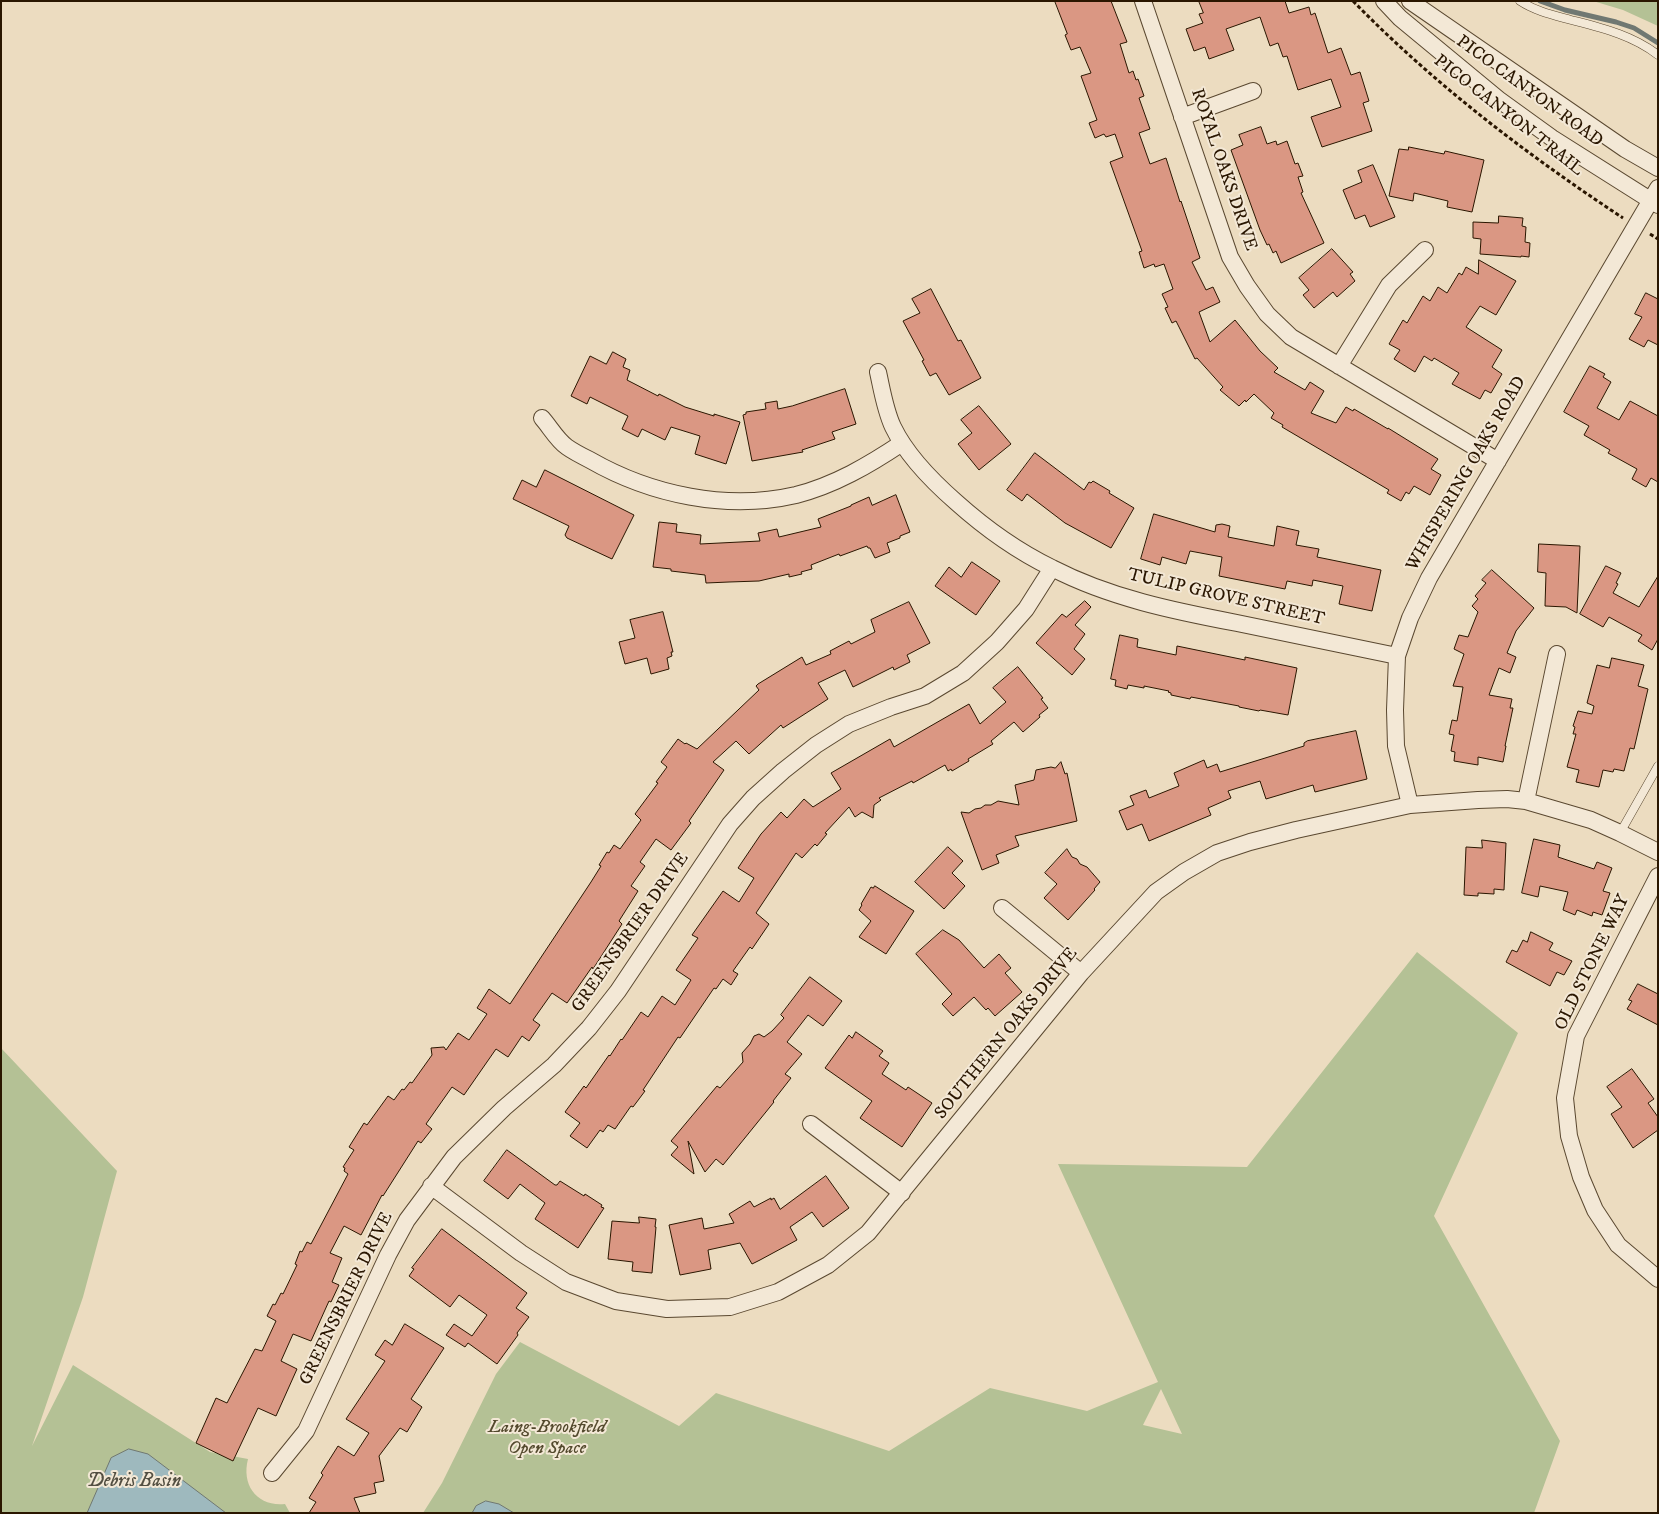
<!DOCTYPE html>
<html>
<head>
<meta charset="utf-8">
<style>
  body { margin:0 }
  #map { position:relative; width:1659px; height:1514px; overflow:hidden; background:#ecdcc0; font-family:"IM FELL DW Pica",serif }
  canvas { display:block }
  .frame { position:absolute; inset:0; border:2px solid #2a1600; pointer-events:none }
</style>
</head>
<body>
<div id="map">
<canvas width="1659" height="1514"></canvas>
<div class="frame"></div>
</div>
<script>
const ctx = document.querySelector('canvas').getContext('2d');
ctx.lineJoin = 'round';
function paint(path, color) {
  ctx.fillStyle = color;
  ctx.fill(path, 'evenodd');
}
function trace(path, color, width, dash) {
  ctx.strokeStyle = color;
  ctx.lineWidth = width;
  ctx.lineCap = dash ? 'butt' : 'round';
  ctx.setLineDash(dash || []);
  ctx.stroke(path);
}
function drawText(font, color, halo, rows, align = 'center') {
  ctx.font = font + ' "IM FELL DW Pica",serif';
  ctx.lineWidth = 4;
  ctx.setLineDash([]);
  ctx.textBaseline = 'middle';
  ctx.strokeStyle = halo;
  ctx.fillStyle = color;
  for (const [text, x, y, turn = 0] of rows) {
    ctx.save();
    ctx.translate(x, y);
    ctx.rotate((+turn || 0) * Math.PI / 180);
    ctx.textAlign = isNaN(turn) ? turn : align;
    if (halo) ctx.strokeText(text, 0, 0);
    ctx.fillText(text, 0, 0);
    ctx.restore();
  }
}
paint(new Path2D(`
  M1593,1H1658V26L1623,10Z
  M1417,952L1518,1033L1434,1216L1560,1441L1534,1513H423L442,1483L496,1374L520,1342L679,1426L716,1393L889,1451L990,1388L1087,1411L1158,1382L1058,1164L1247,1167ZM1161,1389L1182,1434L1143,1425Z
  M1,1048L117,1171L83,1297L32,1446L73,1365L210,1452L248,1459C241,1486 258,1507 285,1504L290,1513H1Z`), '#b4c195');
const water = new Path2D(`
  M129,1449L148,1454L226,1513H87L111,1458Z
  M486,1501L499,1504L514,1513H472L476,1506Z`);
paint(water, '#9eb9be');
trace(water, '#707872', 1);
trace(new Path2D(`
  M1540,1L1565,10L1616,22L1634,28L1658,43`), '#707872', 5);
const building = new Path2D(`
  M1055,1H1111L1127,42L1120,44L1129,73L1133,71L1136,80L1138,79L1144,96L1139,98L1150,129L1139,133L1150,164L1166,158L1180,202L1181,201L1200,258L1192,262L1206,290L1213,287L1220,302L1199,312L1210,342L1235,320L1260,351L1278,368L1274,372L1305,390L1310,382L1324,391L1311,413L1336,423L1346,407L1353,411L1354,409L1388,429V428L1438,459L1431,469L1441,475L1430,495L1414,486L1409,494L1406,492L1401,501L1387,493L1389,490L1282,427L1283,425L1271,418L1274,413L1254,394L1246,402L1245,400L1239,406L1220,390L1223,387L1197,358L1195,359L1176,321L1172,323L1165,308L1168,307L1162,294L1173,289L1164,264L1155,267L1154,264L1144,268L1139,252L1142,251L1110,162L1123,157L1115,134L1106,137L1104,134L1095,138L1089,123L1097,120L1081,76L1091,73L1080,47L1071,50L1065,35L1067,34Z
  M1199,1H1285L1289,13L1309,7L1311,15L1315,13L1328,53L1341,48L1351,75L1360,72L1369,101L1363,103L1372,131L1322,147L1311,117L1341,107L1331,79L1298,90L1287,56L1283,57L1278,43L1270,46L1260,17L1226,29L1234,50L1209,59L1205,47L1194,51L1186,29L1203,23L1199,14L1203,13Z
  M1261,127L1267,144L1276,141L1277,145L1287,141L1295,164L1298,163L1303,176L1298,177L1303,192L1301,193L1324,243L1281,263L1276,251L1273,253L1269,244L1267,245L1260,230L1231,150L1243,145L1239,135Z
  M1409,147L1444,154L1445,151L1484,160L1472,212L1447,207L1448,201L1414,193L1413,201L1389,196L1399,149L1408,150Z
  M1373,165L1395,217L1370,227L1365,215L1355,219L1343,190L1362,182L1358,171Z
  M1499,216L1523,218L1522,226L1526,227L1525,242L1530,243L1529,257L1521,256V257L1480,254L1481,239L1473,238V222L1498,223Z
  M1332,249L1353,272L1350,274L1355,281L1337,297L1333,292L1314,308L1303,295L1309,290L1299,278Z
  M1479,260L1516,281L1496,315L1480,306L1466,327L1502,350L1492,367L1502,374L1491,393L1485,390L1480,399L1452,384L1459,373L1434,358L1432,361L1424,356L1415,372L1394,359L1400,350L1389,344L1403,320L1407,323L1423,296L1430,301L1438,287L1447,293L1459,273L1462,275L1466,267L1478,274Z
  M931,289L958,341L961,340L981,378L949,395L936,373L930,376L922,361L924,360L903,321L920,313L912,299Z
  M1646,293L1658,299V345L1648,340L1644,347L1629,339L1642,317L1635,314Z
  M613,352L626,359L623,367L630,370L627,380L658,396L659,394L685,407L714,416V414L740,422L726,464L695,454L700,436L671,427L665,440L642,429L638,437L622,429L628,416L590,397L587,404L571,396L590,356L606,364Z
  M1590,366L1605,374L1603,377L1611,382L1597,408L1619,420L1630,401L1658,416V482L1651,478L1646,487L1632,479L1637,469L1608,453L1610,450L1584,435L1589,426L1564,412Z
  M845,389L856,424L832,432L835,439L802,450L803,452L752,461L743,415L746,414V412L766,409L765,403L777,401L778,409L792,406Z
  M979,406L1011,444L979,470L958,444L972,433L961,420Z
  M1035,453L1084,490L1089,482L1091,483L1093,481L1110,491L1109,493L1134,508L1111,548L1065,523L1027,494L1022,501L1007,490Z
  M545,470L634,515L612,559L567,538L565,535L569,526L513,499L522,480L536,487Z
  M896,495L910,532L900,536V538L887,543L890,552L875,558L870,548H868L867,546L840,556L839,554L811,565L812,569L801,572L802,574L789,577V574L759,581L729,582L706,583L705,575L671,571V569L653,567L659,522L677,524L676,532L701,535L700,544L760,541L758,533L777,529L779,537L821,527L818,519L851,506V505L869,497L872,505Z
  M1154,514L1215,532L1216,525L1222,524L1230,526L1228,537L1274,546L1277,526L1299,531L1296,545L1319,549L1317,557L1381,570L1372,611L1339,604L1343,586L1313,580L1312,586L1287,581L1285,589L1219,576L1222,557L1190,551L1186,564L1162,557L1160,565L1141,559Z
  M1539,544L1580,546L1577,613L1566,607L1545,606L1546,573L1538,572Z
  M972,562L1000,581L976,615L935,586L949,567L961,577Z
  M1606,566L1621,573L1616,583L1618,584L1613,593L1639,607L1658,576V639L1652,650L1638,641L1642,635L1609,617L1603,627L1580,614Z
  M1492,570L1534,608L1516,631L1507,653L1516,657L1510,673L1499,668L1489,695L1512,699L1510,708H1513L1505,746H1506L1503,762L1478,757V765L1454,761L1455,752L1451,751L1454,735L1449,734L1452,720L1457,721L1463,687L1453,686L1464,654L1454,649L1459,635L1468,637L1478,612L1472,606L1478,599L1475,596L1486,583L1482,580Z
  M1085,601L1091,607L1075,625L1085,634L1074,649L1085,659L1072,675L1036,643L1062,614L1066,617Z
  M909,602L930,643L907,655L910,662L894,670L893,667L853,687L845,670L818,683L828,699L783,728L781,725L749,754L736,741L713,762L724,770L689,821L691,823L671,850L656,839L640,862L645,866L631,886L638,891L619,921L622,924L593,969L592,967L567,1003L552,993L533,1020L540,1025L529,1041L522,1036L508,1057L496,1049L464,1095L452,1087L426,1124L432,1129L421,1143L418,1141L383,1196L382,1195L361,1235L344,1226L330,1253L342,1258L332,1282L339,1285L331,1302L329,1301L311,1341L293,1334L281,1361L297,1369L276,1416L258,1408L233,1461L196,1443L216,1398L227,1403L255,1349L262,1351L276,1321L267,1316L273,1304L275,1305L281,1293L283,1294L297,1265L295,1264L300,1251L302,1252L307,1242L311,1244L348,1174L344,1171L345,1168L343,1167L354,1150L349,1147L364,1123L367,1125L388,1096L394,1100L402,1089L404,1090L410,1082L412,1083L432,1055L431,1048L444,1047L446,1050L458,1033L469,1040L487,1014L477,1008L489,989L510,1004L591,882L601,866L599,865L607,852L609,853L614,845L620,849L641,820L635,814L658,783L656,782L667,767L661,762L678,739L685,744L686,743L697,749L759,690L756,686L758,684L802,657L806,665L831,654L830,651L849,641L851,644L875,632L871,620Z
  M663,612L673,652H671L672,656L667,658L669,669L651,674L647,658L625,664L619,642L635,638L630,620Z
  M1120,635L1138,639L1137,647L1176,655L1177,646L1245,660V657L1297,668L1288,715L1260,710L1259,711L1239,707V706L1191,697L1190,699L1171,695V693L1168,692L1169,691L1144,686V688L1128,685L1127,689L1115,686L1116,680L1111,679Z
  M1612,658L1644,665L1638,686L1648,689L1634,749L1630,748L1624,771L1614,769L1613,772L1603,770L1599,787L1576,782L1579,770L1567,767L1576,734H1573L1575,727L1573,726L1578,711L1592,714L1594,706L1587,703L1597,665L1609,668Z
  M1018,667L1043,698L1041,699L1048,708L1039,715L1040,717L1023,732L1014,722L991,741L993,744L968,759L969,761L952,771L951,769L948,771L945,765L913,783L912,781L879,798L881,800L874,805L873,818L862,812L855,817L849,807L825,833L827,834L817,846L815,844L802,858L796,853L756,913L769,924L752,949L750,947L733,971L738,974L731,985L723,979L716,989L714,988L680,1038L678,1037L643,1090L645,1091L633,1107L631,1106L615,1129L608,1125L603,1132L600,1130L587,1148L570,1136L580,1123L565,1112L584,1086L586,1088L609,1055L610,1056L621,1039L622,1040L641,1012L648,1017L662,996L675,1005L691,980L676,970L698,938L692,935L723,891L739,902L754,878L738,868L761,834L781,812L787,818L804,799L813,807L841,789L831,773L890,739L894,747L969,704L980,724L1006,702L993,688Z
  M1356,731L1367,779L1315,792L1313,785L1266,799L1260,781L1228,791L1231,798L1208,808L1211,815L1149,841L1142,824L1127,830L1119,811L1134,805L1130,796L1146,790L1149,798L1179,786L1174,773L1204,760L1207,768L1217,764L1220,772L1304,746V743L1307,741Z
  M1061,762L1065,774L1067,773L1077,821L1015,836L1019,846L996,855L999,863L982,870L961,812L969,813L975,809L981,808L985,805H991L998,801L1019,805L1015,785L1034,780L1036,770L1051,767L1055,768Z
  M1534,839L1560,845L1558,857L1594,869L1597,862L1612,868L1603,891L1610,893L1602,915L1593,912L1592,916L1577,910L1575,915L1563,910L1568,892L1540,886L1538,897L1522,893Z
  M1482,840L1506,843L1504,890L1494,889V894L1478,893V896L1464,895L1466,847L1482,848Z
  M948,847L963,861L952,873L965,886L944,909L915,882Z
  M1067,849L1072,857L1077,859L1080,864L1087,867L1100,882L1094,889L1095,890L1068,920L1044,898L1057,884L1045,873Z
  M875,886L914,911L886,954L859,937L871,921L859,910L862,905L861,904L871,887L873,888Z
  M943,930L959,940L984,968L999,954L1011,968L1005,973L1022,992L995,1016L988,1008L986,1010L974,997L953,1016L942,1004L952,994L916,954Z
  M1531,932L1553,943L1549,950L1572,961L1564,975L1557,972L1550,986L1506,962L1512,950L1517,952L1523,940L1527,942Z
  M810,977L842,1001L823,1026L808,1015L787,1042L802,1054L785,1074L791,1078L773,1101L774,1102L723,1165L716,1159L705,1172L688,1141L694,1174L671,1155L678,1147L671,1141L717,1086L720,1088L743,1062L742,1053L750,1044L754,1036L759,1034L764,1037L772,1031L784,1018L781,1015Z
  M1638,984L1658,994V1025L1627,1009L1632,1001L1629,1000Z
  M856,1032L883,1051L879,1056L889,1063L882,1074L906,1090L908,1087L932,1103L902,1147L860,1118L872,1101L825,1068L849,1035L852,1038Z
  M1632,1069L1654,1099L1648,1103L1658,1117V1130L1633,1148L1611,1114L1622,1107L1607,1087Z
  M507,1150L555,1185H557L560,1181L584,1196L585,1194L602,1205L601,1207L604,1208L578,1248L535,1219L545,1203L520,1184L508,1199L484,1181Z
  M826,1176L849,1208L823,1227L812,1212L790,1227L797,1240L760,1260L752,1264L740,1243L708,1250L711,1269L680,1275L669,1225L702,1218L704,1229L734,1223L729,1214L750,1201L754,1207L771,1198V1200L774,1198L780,1209Z
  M639,1217L656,1219L655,1227H656L652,1273L632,1271L633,1262L608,1259L612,1221L639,1223Z
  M442,1229L527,1293L516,1308L529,1317L517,1333L518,1335L497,1364L468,1343L465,1347L446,1335L454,1324L472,1336L487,1315L459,1295L450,1307L409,1276L414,1269L412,1268Z
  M405,1324L444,1348L411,1399L422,1407L407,1432L400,1428L379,1456L384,1481L374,1483L376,1493L354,1498L360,1513H309L316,1502L309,1498L323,1475L321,1473L338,1446L354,1456L369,1433L346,1419L385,1361L375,1355L385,1340L392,1345Z`);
paint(building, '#da9783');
trace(building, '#2a1600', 1);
const service = new Path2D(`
  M1520,1C1535,11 1553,15 1571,20C1602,28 1632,35 1658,55
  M1620,833L1658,766`);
const minor = new Path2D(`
  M1143,1L1230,257L1247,286L1267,314L1291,337L1498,461
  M1384,1L1400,18L1498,99L1552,138L1658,205
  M1410,1L1625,149L1658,168
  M1182,117L1253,91
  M1339,366L1389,285L1425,250
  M878,372C882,390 885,410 893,427C907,456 932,481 956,502C985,528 1017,551 1052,568C1110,598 1174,611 1237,623C1290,634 1344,645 1397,656
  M542,418C550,427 557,440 567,447C574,452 582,456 590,460C651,495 727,511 796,495C835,485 869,465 902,443
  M1526,801L1557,654
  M1410,805L1396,746L1395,710L1397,656L1410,618L1429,578L1658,188
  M1658,876L1576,1036L1565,1098L1569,1136L1581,1177L1595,1210L1618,1245L1658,1279
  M1002,908L1081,973
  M811,1124L902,1193
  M431,1186L521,1253L566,1282L616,1301L667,1309L730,1307L778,1292L828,1265L868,1233L1081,973L1156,892L1184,872L1217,853L1250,842L1296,830L1410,805L1478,800L1507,799L1526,801L1591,820L1620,833L1658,852
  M272,1473L306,1431L388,1255L407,1220L454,1157L504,1108L554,1065L589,1028L618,991L730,824L753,798L783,771L816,745L849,724L891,707L925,696L963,673L997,642L1026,609L1052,568`);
trace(service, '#5a4830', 9);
trace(minor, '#5a4830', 18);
trace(new Path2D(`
  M1353,1C1434,84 1526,154 1623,218
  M1650,234L1658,239`), '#2a1600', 3, [4, 2.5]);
trace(service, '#f3e8d6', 8);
trace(minor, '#f3e8d6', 16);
drawText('18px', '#2a1600', '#f3e8d6', [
  ["PICO CANYON ROAD",1529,92,36],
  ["PICO CANYON TRAIL",1508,116,38],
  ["ROYAL OAKS DRIVE",1223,170,71],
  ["WHISPERING OAKS ROAD",1467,474,-60],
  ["TULIP GROVE STREET",1226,598,13],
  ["GREENSBRIER DRIVE",631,933,-55],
  ["OLD STONE WAY",1593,963,-64],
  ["SOUTHERN OAKS DRIVE",1007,1034,-51],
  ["GREENSBRIER DRIVE",347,1299,-64]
]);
drawText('italic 18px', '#53492d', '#f3e8d6', [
  ["Laing-Brookfield",547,1428],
  ["Open Space",547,1449]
]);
drawText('italic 19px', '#534f42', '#f3e8d6', [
  ["Debris Basin",134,1482]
]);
</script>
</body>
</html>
